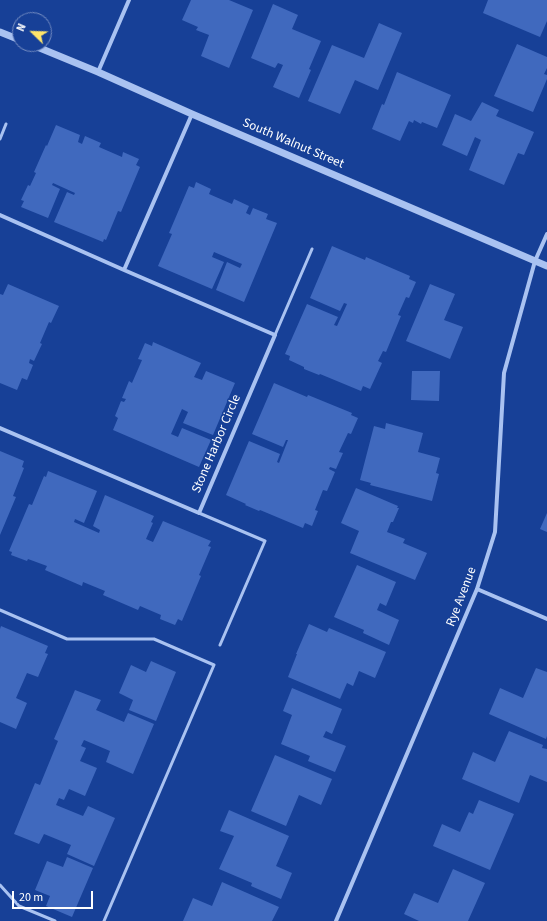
<!DOCTYPE html>
<html>
<head>
<meta charset="utf-8">
<style>
  body { margin:0 }
  #map { position:relative; width:547px; height:921px; overflow:hidden; background:#174097; font-family:"Source Sans 3",sans-serif }
  canvas { display:block }
  .north { position:absolute; left:12px; top:12px; width:40px; height:40px; box-sizing:border-box; background:#174097; border:1px solid #748cc1; border-radius:50%; rotate:293deg; font-size:11px; font-weight:700; line-height:16px; text-align:center; color:#fff }
  .north::after { content:''; display:block; margin:auto; width:14px; height:18px; background:#ffe56a; clip-path:polygon(50% 0,100% 100%,50% 72%,0 100%) }
  .scale { position:absolute; left:12px; top:891px; width:81px; height:18px; box-sizing:border-box; border:2px solid #fff; border-top:0; padding-left:5px; font-size:12px; line-height:14px; white-space:nowrap; color:#fff; -webkit-text-stroke:3px #174097; paint-order:stroke }
</style>
</head>
<body>
<div id="map">
<canvas width="547" height="921"></canvas>
<div class="north">N</div>
<div class="scale">20 m</div>
</div>
<script>
const ctx = document.querySelector('canvas').getContext('2d');
ctx.lineJoin = 'round';
function paint(path, color) {
  ctx.fillStyle = color;
  ctx.fill(path, 'evenodd');
}
function trace(path, color, width, dash) {
  ctx.strokeStyle = color;
  ctx.lineWidth = width;
  ctx.lineCap = dash ? 'butt' : 'round';
  ctx.setLineDash(dash || []);
  ctx.stroke(path);
}
function drawText(font, color, halo, rows, align = 'center') {
  ctx.font = font + ' "Source Sans 3",sans-serif';
  ctx.lineWidth = 3;
  ctx.setLineDash([]);
  ctx.textBaseline = 'middle';
  ctx.strokeStyle = halo;
  ctx.fillStyle = color;
  for (const [text, x, y, turn = 0] of rows) {
    ctx.save();
    ctx.translate(x, y);
    ctx.rotate((+turn || 0) * Math.PI / 180);
    ctx.textAlign = isNaN(turn) ? turn : align;
    if (halo) ctx.strokeText(text, 0, 0);
    ctx.fillText(text, 0, 0);
    ctx.restore();
  }
}
paint(new Path2D(`
  M191,0H229L253,10L229,68L201,56L209,35L196,30L198,27L182,20Z
  M488,0H547V21L540,37L483,13Z
  M273,4L298,15L292,29L321,41L309,69L311,70L299,98L273,87L283,65L278,63L275,68L251,58Z
  M379,23L402,33L378,90L355,80L340,114L308,101L332,45L364,58Z
  M517,44L547,57V68L544,74L547,75V79L533,112L494,96Z
  M397,72L451,95L437,128L422,122L421,124L414,120L413,123L409,121L400,141L372,129L382,104L384,105Z
  M482,102L499,110L496,116L534,132L524,155L518,153L504,185L469,170L481,140L475,137L467,156L442,145L455,114L471,121Z
  M56,125L80,135L78,142L82,144L85,136L101,143L99,147L122,157L123,152L139,159L136,165L140,167L121,212L118,211L106,240L104,239L103,242L54,222L67,192L74,195L75,193L53,183L52,185L60,189L48,218L21,207L24,201L21,200L28,185L30,186L36,173L34,172L46,145L47,146Z
  M196,182L211,189L209,194L232,204L234,199L249,206L246,213L250,215L253,208L268,214L266,219L277,223L244,302L216,290L227,262L240,268L242,264L214,252L212,257L224,262L212,289L158,266L172,234L169,233L189,186L194,188Z
  M332,246L365,260L366,257L410,276L409,279L416,282L409,298L406,297L398,315L401,316L386,352L383,351L378,361L382,363L370,389L363,386L361,391L320,374L319,375L304,369V367L289,360L290,356L285,354L307,304L338,317L334,325L337,326L347,304L344,303L340,311L310,298Z
  M8,284L59,306L51,323L49,322L40,343L42,344L34,361L30,359L29,363L33,365L27,380L22,378L17,390L0,383V294L3,295Z
  M430,284L455,294L444,320L463,327L450,359L406,341Z
  M153,342L201,363L194,377L202,380L206,371L235,383L213,435L183,423L188,412L182,409L171,434L178,437L182,428L211,440L199,467L113,430L118,418L115,416L121,401L124,402L126,399L122,398L129,381L132,383L142,360L138,359L145,343L152,346Z
  M412,371H440L439,401L411,400Z
  M274,383L307,397L308,395L352,413L351,415L358,418L351,434L348,433L339,452L343,453L336,469L330,467L329,469L335,472L327,491L323,490L315,510L318,511L312,526L305,523L303,528L260,510L259,511L245,505L246,504L226,495L249,441L280,454L277,462L279,463L288,440H286L283,447L252,434Z
  M386,423L423,433L418,452L440,458L436,473L439,474L432,501L370,485L371,483L360,480L374,426L385,429Z
  M0,451L24,461L22,467L24,468L13,496L16,497L0,535Z
  M48,471L97,491L84,523L75,519L74,522L99,533L100,530L93,526L105,495L154,516L151,522L153,523L146,539L153,542L163,521L211,541L208,546L211,547L199,575L201,576L182,621L178,619L175,625L160,619L161,615L140,606L138,610L103,595L105,591L83,582L82,586L45,570L47,566L28,559L27,561L11,555L12,552L9,551L29,504L32,505L44,476L46,477Z
  M356,488L398,506L397,508H399L393,522H391L387,532L405,539L403,543L427,553L415,580L350,553L359,531L341,523Z
  M547,513V532L540,529Z
  M357,565L396,582L386,606L380,603L377,610L399,620L389,645L363,633L364,630L334,617Z
  M309,624L327,632L329,628L386,652L375,678L359,671L353,686L347,683L340,699L288,677L297,654H296Z
  M1,626L48,646L45,653L48,654L38,677L27,673L16,698L27,703L16,729L0,722V629Z
  M151,661L176,672L156,721L129,710L133,700L119,693L131,665L146,672Z
  M536,668L547,672V736L546,739L489,714L500,688L523,698Z
  M292,688L342,709L332,734L326,731L323,737L346,746L335,772L308,761L310,756L281,744L292,715L283,711Z
  M75,690L101,700L96,710L124,722L128,713L154,724L133,774L106,762L110,751L84,740L81,746L86,748L80,761L97,768L85,796L69,789L64,800L59,798L56,805L83,816L88,806L115,818L94,866L67,854L71,845L44,834L39,844L14,834L35,783L40,785L58,741L54,739Z
  M509,731L543,745L542,748L547,749V782L530,775L519,803L462,779L473,752L495,762Z
  M275,755L332,779L321,805L299,795L286,826L251,811Z
  M479,800L514,814L490,870L433,846L442,824L460,832L469,812L473,814Z
  M229,810L289,836L276,866L292,873L281,899L251,886L252,883L219,869L234,836L220,831Z
  M67,857L93,868L72,917L46,906L50,896L35,890L47,861L63,867Z
  M453,869L485,883L468,921H419L404,914L414,893L438,903Z
  M222,882L279,907L272,921H183L193,898L212,906Z`), '#4069be');
trace(new Path2D(`
  M0,139L6,124
  M275,335L312,249
  M199,513L265,541L220,645
  M0,610L67,639H154L214,665L104,921
  M0,885L19,906L55,921`), '#a9c2f1', 3);
trace(new Path2D(`
  M98,72L129,0
  M0,215L124,270L275,335L199,513L0,428
  M124,270L192,114
  M477,589L547,619
  M336,921L477,589L495,532L504,373L535,261L547,234`), '#a9c2f1', 4);
trace(new Path2D(`
  M0,32L20,40
  M30,44L98,72L192,114L547,266`), '#a9c2f1', 7);
drawText('13px', '#fff', '#174097', [
  ["South Walnut Street",293,144,23],
  ["Stone Harbor Circle",217,444,-67],
  ["Rye Avenue",462,597,-69]
]);
</script>
</body>
</html>
